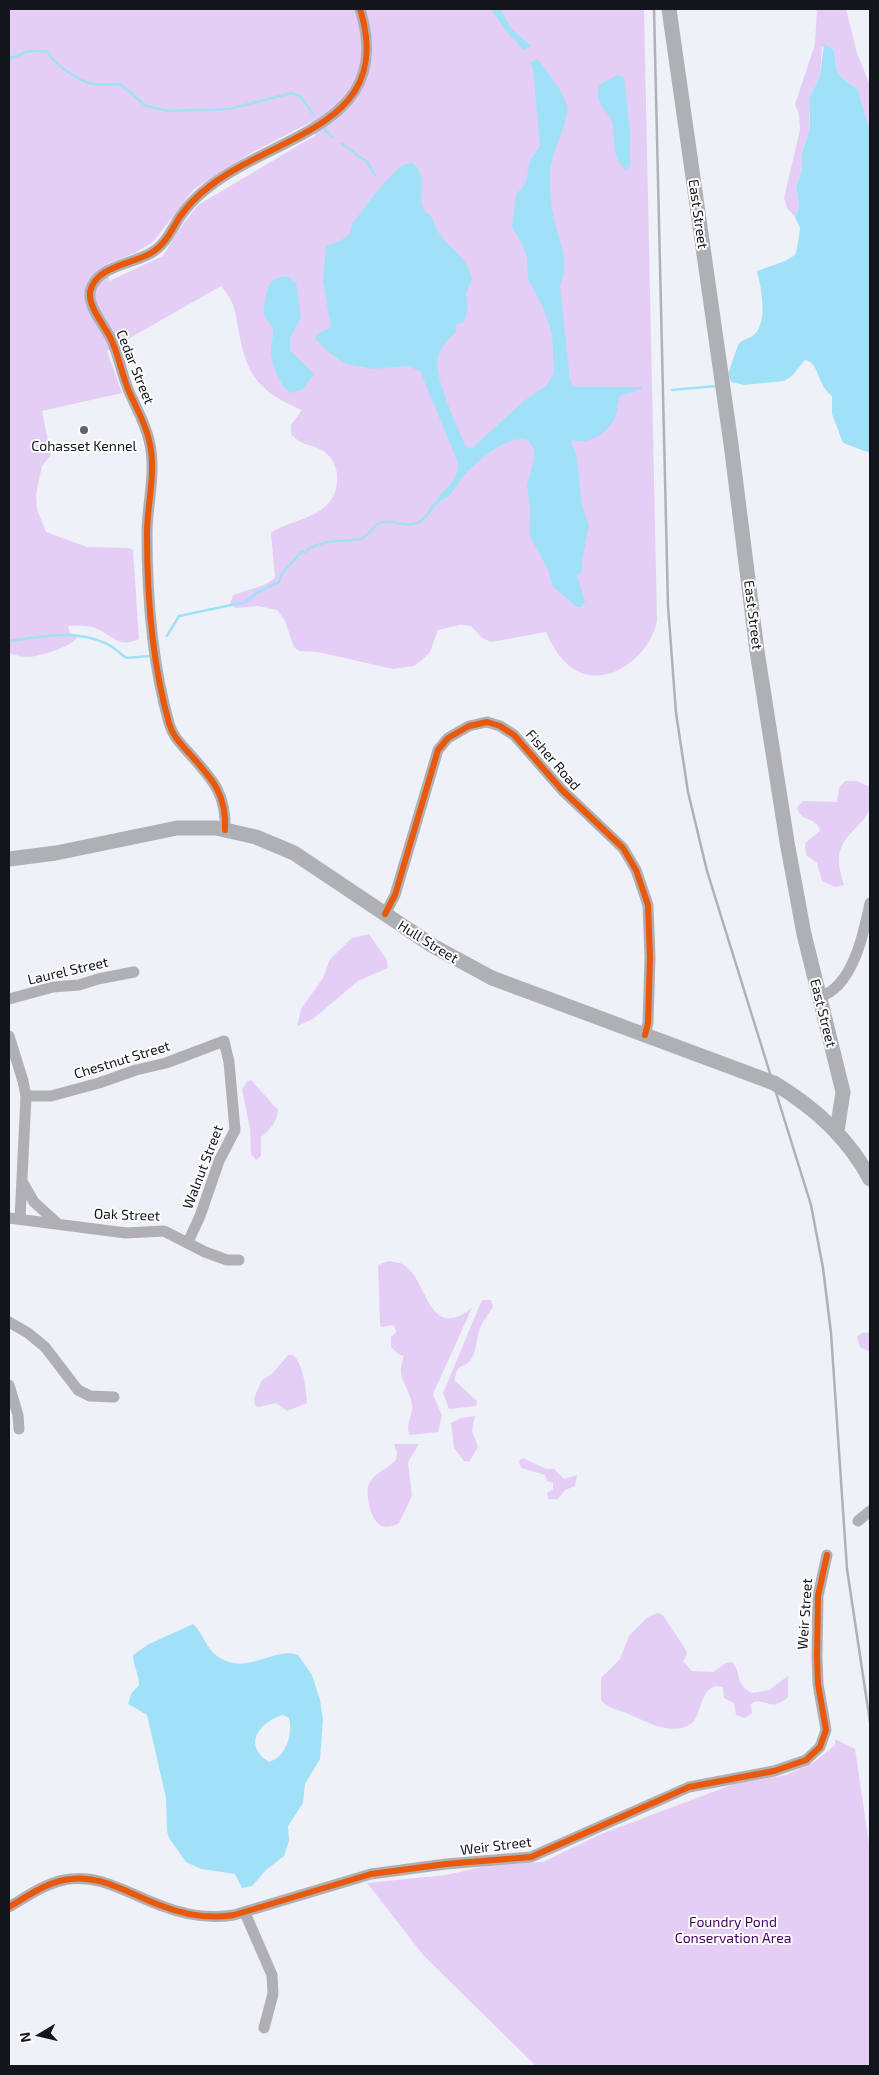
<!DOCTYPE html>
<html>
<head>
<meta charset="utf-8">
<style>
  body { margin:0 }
  #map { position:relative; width:879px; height:2075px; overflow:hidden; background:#eff1f8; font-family:"Exo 2",sans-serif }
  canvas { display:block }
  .frame { position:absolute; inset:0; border:10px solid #13151c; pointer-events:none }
  .north { position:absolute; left:15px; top:2010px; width:50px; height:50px; -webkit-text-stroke:4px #fdfdfd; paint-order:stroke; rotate:261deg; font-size:14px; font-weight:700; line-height:20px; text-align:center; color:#13151c }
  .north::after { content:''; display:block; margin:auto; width:18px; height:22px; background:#13151c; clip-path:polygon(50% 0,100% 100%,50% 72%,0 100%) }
</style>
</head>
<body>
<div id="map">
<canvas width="879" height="2075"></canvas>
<div class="frame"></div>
<div class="north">N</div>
</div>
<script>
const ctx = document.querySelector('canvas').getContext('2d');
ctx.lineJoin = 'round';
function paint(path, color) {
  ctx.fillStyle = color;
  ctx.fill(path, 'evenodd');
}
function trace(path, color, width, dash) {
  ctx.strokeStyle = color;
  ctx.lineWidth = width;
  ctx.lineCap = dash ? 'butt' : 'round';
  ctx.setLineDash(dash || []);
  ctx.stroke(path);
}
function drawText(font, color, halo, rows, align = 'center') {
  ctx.font = font + ' "Exo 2",sans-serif';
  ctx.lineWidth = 4;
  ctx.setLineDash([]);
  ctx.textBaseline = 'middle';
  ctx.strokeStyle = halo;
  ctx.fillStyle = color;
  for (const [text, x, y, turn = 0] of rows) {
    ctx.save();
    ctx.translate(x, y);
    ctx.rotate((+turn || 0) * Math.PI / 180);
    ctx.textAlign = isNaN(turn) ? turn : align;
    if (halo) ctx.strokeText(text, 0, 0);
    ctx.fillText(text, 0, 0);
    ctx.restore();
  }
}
paint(new Path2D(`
  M9,9H644L657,621C650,658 601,695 567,664C558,656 551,643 546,632L491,642L482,638L471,626L460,625L438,630L430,652L421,661L414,666L393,669L318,652L299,651L294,647L285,621L277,610L258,606L235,608L230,604L233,595L264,585L275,578L271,533C291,518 334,519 337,482C338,472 335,461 327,454C317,444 301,447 291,434V425L302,410C261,393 247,377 239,333C235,311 236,304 221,286L107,351L122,393L42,411L51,455L42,466L36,494L37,509L46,532L87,547L129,548L133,550L139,639C116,649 114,635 95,628C87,625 76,626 68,626L70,633L78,636C73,647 41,656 28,657C22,657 15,655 9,653ZM311,122L316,135L198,205L180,228L163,256L109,281L107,264L135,253L154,241L193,190L251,153Z
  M817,9H846L857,53L870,85V131L858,90L841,77L836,68L834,50L822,47L820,75L813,90L809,115L810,128L802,153V170L796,186L799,206L795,217L787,208L784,198L800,130L799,115L795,104L815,44Z
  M845,781H856L870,787C870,794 872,803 869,810C864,826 840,835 839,858C838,867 842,876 844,885L835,887L822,881L817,863L806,855L805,843L820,831C817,816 800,823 797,807L803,801L837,802L839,788Z
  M369,934L387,960L388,968L358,981L313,1019L297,1026L301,1009L323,978L330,959L352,938Z
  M251,1080L278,1110C278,1120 269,1132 261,1137V1156L256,1160L251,1154L250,1128L242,1090L247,1081Z
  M389,1261C393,1262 400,1262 404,1265C428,1280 428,1343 472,1308L433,1394L442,1416L438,1432L410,1435C404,1425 414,1415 412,1404C408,1383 395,1379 404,1356L398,1354L391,1347V1337L396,1332L394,1325L381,1327L380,1324L378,1265Z
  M482,1300H491L493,1307C489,1314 481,1323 479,1331C476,1340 477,1349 472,1358C466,1369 455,1362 455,1381L477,1401L476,1406L449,1409L443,1393Z
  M870,1332V1352L860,1347L857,1337L862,1333Z
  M288,1355H293C304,1365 306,1389 307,1403L287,1411L276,1403L258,1407L255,1405L254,1398L262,1380L272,1374Z
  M475,1416L472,1431L478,1447L469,1462L464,1461L454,1448L451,1423L461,1418Z
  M394,1444H419L408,1462L412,1496L399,1523C393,1526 386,1529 380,1525C370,1518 365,1494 369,1484C374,1472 388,1469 396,1460L397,1453Z
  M523,1458L546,1469H554L564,1479L577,1475L575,1486L565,1490L558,1499H548L547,1493L553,1489V1483L547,1481L545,1475L521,1468L519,1461Z
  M657,1613L663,1615C668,1624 687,1649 687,1654L683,1661L692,1671L713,1672L726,1663L732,1662C742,1672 734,1684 752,1693L769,1690L788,1676V1697C772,1712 768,1699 754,1702L751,1705L752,1713L745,1718L736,1715L734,1703L724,1698L723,1687C700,1681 702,1716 692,1723C672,1738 643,1720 624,1712C615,1709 607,1708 601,1700V1678L620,1659L629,1636L648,1617Z
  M835,1739L855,1749L870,1850V2066H536L424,1956L367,1883L446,1875L490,1865L543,1862L601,1834L734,1784L786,1775L814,1762L835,1745Z`), '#e5cef6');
paint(new Path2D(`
  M491,9H500L512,29L531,46L524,50L506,31Z
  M824,44L834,50L836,68L841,77L858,90L870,131V453L843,443L832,414V396C816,384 820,363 805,360L792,376L784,381L745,385L731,382L728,374L738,345C742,339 750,339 755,334C768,320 761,287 757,271L785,261L795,255L797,249L800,228L795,217L799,206L796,186L802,170V153L810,128L809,99L820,75Z
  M538,59L561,91L568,108C565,132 550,153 550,177C550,192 551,209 555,223C561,246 570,262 560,286L570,380L572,385L577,387H641L642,389L620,396C617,403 618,412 614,420C608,432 587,446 574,440L571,442L576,453L582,506L589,525L582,561V571L577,575L585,602L581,607H577L553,587L548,570L529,534L530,509L527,485L534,459V450L529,441C510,432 478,461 465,474C459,480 455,490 449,496C445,499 439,502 435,504C442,488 458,485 458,463L420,371L407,366L373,369L346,364L329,353L315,339L317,334L331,327L323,280L326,246L340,241L350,234L352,224L381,186L402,165L412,163C430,175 416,195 424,210C426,213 428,213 430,215C434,220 435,227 439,233C452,252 466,254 472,279L466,294L468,310L464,322L456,325V332C449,339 440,348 438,357C433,376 458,428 466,447L472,448L524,401L547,385L554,373L552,333L542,305L528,279L527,258L522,244L512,227L516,195L526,182L530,160L540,146L533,69L530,63Z
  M618,75L624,77L630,132V166L625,170C610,154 616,141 612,122C610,112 591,102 600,84Z
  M286,276L296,282L301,317L290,339V350L314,374L303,389L291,393C279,387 271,362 271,350C271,343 274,337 273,330C272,324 266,320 264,314C263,310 264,306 265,302C267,287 269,278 286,276Z
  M193,1624C204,1634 206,1651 222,1659C248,1674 277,1646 298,1655L312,1675L320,1700L323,1720L320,1759L305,1784L303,1803L288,1826L289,1841L284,1856L266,1870L252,1886L242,1888L235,1874L201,1869L186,1862L169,1838L167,1831L166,1798L147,1715L128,1704L131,1694L139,1685C139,1673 133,1666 133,1655L149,1644ZM283,1715L289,1718C293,1735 286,1757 269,1762C242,1745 259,1722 283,1715Z`), '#a1e1f8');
trace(new Path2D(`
  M9,59L29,51H47C54,64 78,81 93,84C102,86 111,84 120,84L146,106L168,111L229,109L292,93L301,97L314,115
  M324,129L332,137
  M341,143L367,162L375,175
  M672,390L716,386
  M167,636L179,616L246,602L256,593L279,582L281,575L301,552H305C320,539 341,542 360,539C368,537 371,528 378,524C392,517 408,531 422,520C427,516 431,508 437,502
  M9,641C42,637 73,629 105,643C114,646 119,654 127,658L150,656`), '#a1e1f8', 2.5);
trace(new Path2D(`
  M225,830C227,793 211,778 188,752C180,743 172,735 169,723C152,663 147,596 147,534C147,502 157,472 149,440C145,422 135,406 128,389C122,374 119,357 112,341C106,327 88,308 90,292C95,266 133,264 151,253C165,245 171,231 179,218C187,206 198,195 210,186C279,133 396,125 360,9
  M385,914L395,895L438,750L448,738L469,726L487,722L500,726L514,735L562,790L623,848L636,870L648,905L650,957L648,1023L645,1035
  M819,997C853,988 864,932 870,903
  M9,999L53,987L79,985L98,979L134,972
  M9,1036L23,1081L26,1096L20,1219
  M26,1096H51L99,1083L136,1070L166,1063L224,1041L229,1062L235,1130L219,1161L200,1216L188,1242
  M23,1183L34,1202L57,1223
  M9,1218L126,1233L164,1231L205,1252L227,1260H239
  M9,1322L28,1333L45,1347L78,1390L90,1396L114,1397
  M9,1385L18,1415L19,1429
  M858,1521L870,1511
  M9,1907C26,1897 44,1884 64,1880C99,1872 130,1895 162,1906C185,1915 209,1919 234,1915L371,1874L446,1864L531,1857L689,1787L774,1771L806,1760L820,1747L826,1730L818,1684L817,1656L818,1596L827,1555
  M245,1913L272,1975L273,1994L264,2028`), '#b0b0b4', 11);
trace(new Path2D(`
  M669,9L731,444L757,651L787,842L804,934L843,1092L837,1131
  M9,859L56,853L177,828H216L256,837L294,853L433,946L492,978L774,1083C814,1107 848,1137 870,1179`), '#afb0b4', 15);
trace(new Path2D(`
  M654,9L668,606L676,713L688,792L707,871L811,1205L823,1268L831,1333L847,1569L870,1722`), '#b0b1b6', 2.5);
trace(new Path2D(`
  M225,830C227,793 211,778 188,752C180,743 172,735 169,723C152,663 147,596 147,534C147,502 157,472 149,440C145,422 135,406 128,389C122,374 119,357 112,341C106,327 88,308 90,292C95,266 133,264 151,253C165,245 171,231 179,218C187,206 198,195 210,186C279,133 396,125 360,9
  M385,914L395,895L438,750L448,738L469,726L487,722L500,726L514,735L562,790L623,848L636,870L648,905L650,957L648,1023L645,1035
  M9,1907C26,1897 44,1884 64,1880C99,1872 130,1895 162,1906C185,1915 209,1919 234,1915L371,1874L446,1864L531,1857L689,1787L774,1771L806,1760L820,1747L826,1730L818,1684L817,1656L818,1596L827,1555`), '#e8590c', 6);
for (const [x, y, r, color] of [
  [84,430,5,"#606269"]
]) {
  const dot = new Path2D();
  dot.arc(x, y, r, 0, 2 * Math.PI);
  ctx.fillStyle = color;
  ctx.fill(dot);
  trace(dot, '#fdfdfd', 2);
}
drawText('14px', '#13151c', '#fdfdfd', [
  ["East Street",698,214,82],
  ["Cedar Street",135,367,68],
  ["East Street",753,615,83],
  ["Fisher Road",553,760,49],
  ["Hull Street",428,942,32],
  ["Laurel Street",68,971,-13],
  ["East Street",823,1013,76],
  ["Chestnut Street",122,1060,-17],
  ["Walnut Street",203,1167,-69],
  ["Oak Street",127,1215,2],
  ["Weir Street",805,1614,-86],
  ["Weir Street",496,1846,-7]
]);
drawText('14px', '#13151c', '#fdfdfd', [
  ["Cohasset Kennel",84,446]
]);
drawText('14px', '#460060', '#fdfdfd', [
  ["Foundry Pond",733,1922],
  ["Conservation Area",733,1938]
]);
</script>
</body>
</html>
